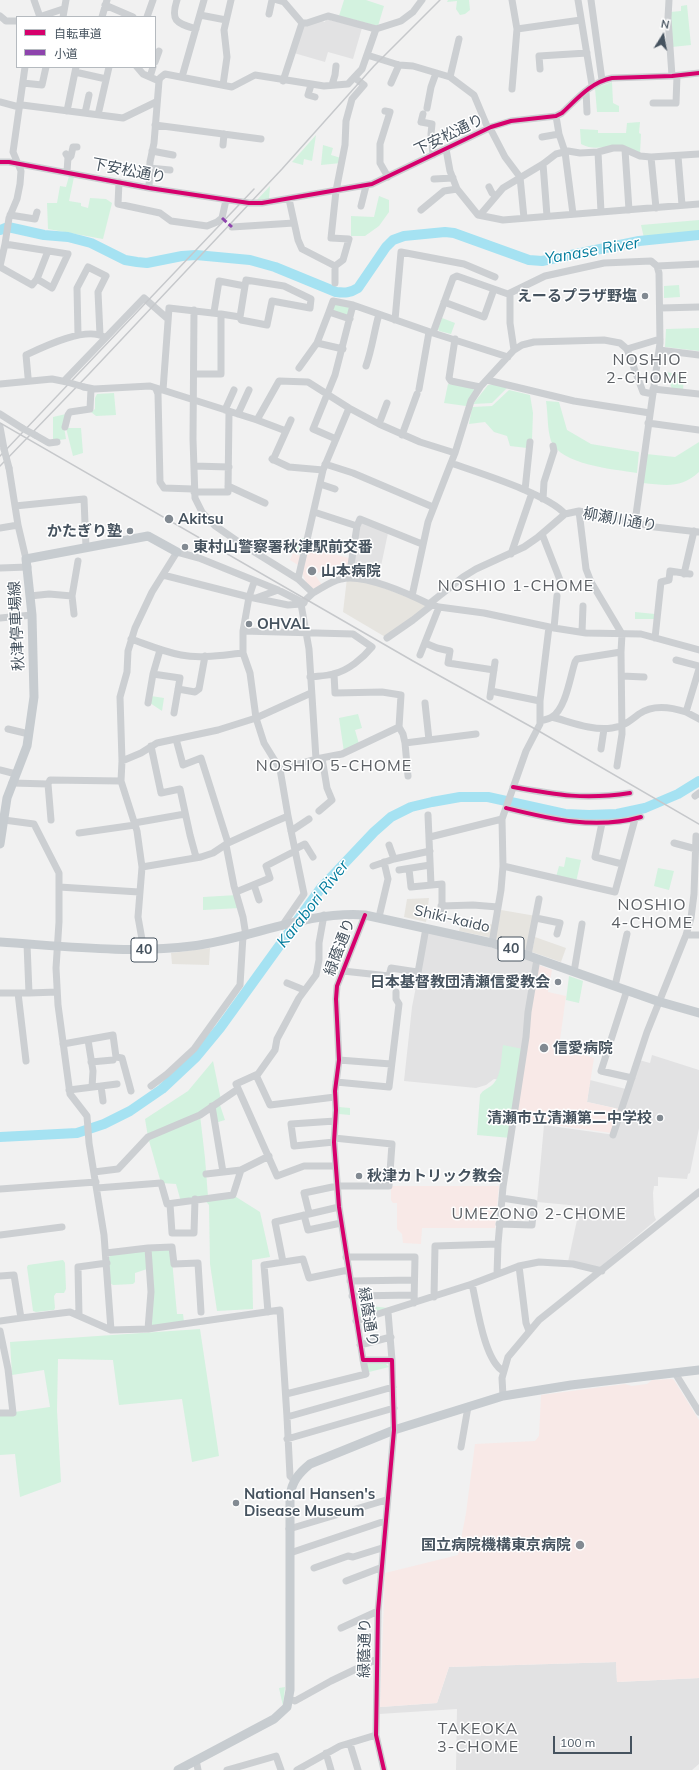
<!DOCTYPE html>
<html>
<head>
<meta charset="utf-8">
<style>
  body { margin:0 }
  #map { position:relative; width:699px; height:1770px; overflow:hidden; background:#f1f1f1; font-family:Mulish,"Noto Sans JP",sans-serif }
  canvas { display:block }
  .legend { position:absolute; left:16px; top:16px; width:140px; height:52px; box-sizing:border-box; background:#fff; border:1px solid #b5babf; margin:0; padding:5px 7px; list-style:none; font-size:12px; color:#46535f }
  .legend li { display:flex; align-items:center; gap:8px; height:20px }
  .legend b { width:20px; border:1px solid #b5babf }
  .north { position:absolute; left:643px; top:16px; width:40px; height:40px; -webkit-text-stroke:3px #fff; paint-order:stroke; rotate:11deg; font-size:11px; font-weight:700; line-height:16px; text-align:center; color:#46535f }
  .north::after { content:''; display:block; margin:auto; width:14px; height:18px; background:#46535f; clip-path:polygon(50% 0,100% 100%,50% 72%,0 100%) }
  .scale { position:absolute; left:553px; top:1736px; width:79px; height:18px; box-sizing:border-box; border:2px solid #46535f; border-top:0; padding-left:5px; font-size:12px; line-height:14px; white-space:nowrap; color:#46535f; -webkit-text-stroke:3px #fff; paint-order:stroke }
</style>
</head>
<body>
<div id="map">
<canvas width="699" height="1770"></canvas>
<ul class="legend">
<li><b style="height:5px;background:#d6006c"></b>自転車道</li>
<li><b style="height:5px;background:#8e44ad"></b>小道</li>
</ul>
<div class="north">N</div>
<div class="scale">100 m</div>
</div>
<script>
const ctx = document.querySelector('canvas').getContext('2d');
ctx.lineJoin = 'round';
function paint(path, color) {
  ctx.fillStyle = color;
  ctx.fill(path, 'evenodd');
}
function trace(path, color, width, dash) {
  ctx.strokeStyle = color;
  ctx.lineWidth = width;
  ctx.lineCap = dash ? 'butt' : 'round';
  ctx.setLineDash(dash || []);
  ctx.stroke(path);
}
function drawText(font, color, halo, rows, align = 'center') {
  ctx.font = font + ' Mulish,"Noto Sans JP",sans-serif';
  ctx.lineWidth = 3;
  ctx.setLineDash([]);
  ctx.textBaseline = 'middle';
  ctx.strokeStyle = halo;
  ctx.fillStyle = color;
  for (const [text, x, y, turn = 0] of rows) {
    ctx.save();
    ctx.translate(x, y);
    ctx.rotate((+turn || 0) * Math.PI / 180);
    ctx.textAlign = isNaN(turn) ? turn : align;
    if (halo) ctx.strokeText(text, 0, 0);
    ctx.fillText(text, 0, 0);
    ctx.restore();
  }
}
paint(new Path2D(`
  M347,578L364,580L427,605L387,638L343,612Z
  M429,898L426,922L404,917L407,899Z
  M501,910L536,916L529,951L495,939Z
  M462,920L495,925L493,938L459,931Z
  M535,937L566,948L561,962L532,952Z
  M210,948L209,965L172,964L171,953Z`), '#e6e4df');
paint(new Path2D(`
  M326,19L362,28L353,59L328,52L325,62L294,53L302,27L319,20L325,22Z
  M361,522L388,533L378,580L352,574Z
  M427,931L483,945L499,950H503L537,962L518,1082L494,1079L486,1085L476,1088L404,1081L412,1007Z
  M652,1055L699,1070V1128L690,1173L688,1174L687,1179L658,1177V1186H654L653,1193L654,1215L656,1220L599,1268L568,1262L580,1206L537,1202L544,1125L615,1135L619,1109L587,1102L590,1080L630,1090L639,1060L650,1063Z
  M616,1662L617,1682L699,1678V1764L692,1770H456L457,1709L379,1714L380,1707L437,1703L449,1667Z`), '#e2e2e3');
paint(new Path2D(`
  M308,547L352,559L351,567L326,568L315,575L322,585L313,589L308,586L298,565L290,560L293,553L306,558Z
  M539,965L552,970L548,992L566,996L559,1047L594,1058L587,1102L619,1109L612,1133L516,1120L531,1001Z
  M391,1186H499L495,1228H422L421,1244L403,1243L402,1234L397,1229V1203H393L391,1200Z
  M672,1379L674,1380L699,1420V1678L617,1682L616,1662L449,1667L437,1703L380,1707L385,1573L458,1555L466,1513L475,1444L535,1441L539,1436L541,1395L625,1384L632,1386L647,1384L652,1380Z`), '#f8e9e7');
paint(new Path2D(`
  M344,0H366L384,6L378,26L339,16Z
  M448,0H469L470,10L465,14L460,15L456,9L457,1L447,2Z
  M687,5L691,45L672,47L670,12L681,11V6Z
  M612,82L613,103L619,106V112H597L595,88Z
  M640,122L639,133L641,134L640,154C635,152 628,147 622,147C607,144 596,152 581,144L580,129L598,130V133H626L627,123Z
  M316,135L312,161L304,159L303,165L292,162Z
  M323,145L333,148L331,155L341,158V163L321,165Z
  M69,176L74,177L69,201L81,203V206L88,208L90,198L106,199L112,203L103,239L48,229L47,203H57L60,186L66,187Z
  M270,186L269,199L256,201Z
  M379,196L389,200V212L379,226L365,236H351V216L374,217Z
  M699,220V233L644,238L641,225Z
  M679,285L680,297L664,298V286Z
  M333,301L353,305L350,319L329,312Z
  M442,318L455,323L451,334L439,331L438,329Z
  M699,328V351L665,347L666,329Z
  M665,372L684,375L683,391L672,389Z
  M448,384L473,387L474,391L466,406L444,403Z
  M495,384L508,387L492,403L473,404L488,385Z
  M509,390L530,395L533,413L532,440L527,448L510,446L507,436L494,432L485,422L469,424L472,407L492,406Z
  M114,393L116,415L96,416L91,412L95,409V398L97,394Z
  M546,401L559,402L567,430L591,444L639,452L637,473C613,469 561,465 551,441C547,429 548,413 546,401Z
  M66,414L64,427L66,439L53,441V417Z
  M66,428H81L83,453L73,456Z
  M699,442V472C681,489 665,485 643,483L646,454L675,457Z
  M300,538L306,539L302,555L292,552Z
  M635,612L655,614V619H635Z
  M151,696L164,698L162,711L150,703Z
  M358,714L362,728L355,730L359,744L344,752L339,718Z
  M566,857L581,860L576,882L556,877L559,866L564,867Z
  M658,868L674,871L669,890L654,886Z
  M237,895L240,908L203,910V897Z
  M569,976L583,981L579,1003L566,1000Z
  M503,1045L523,1049L511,1138L477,1135L480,1095C483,1089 490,1088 494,1083C502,1074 501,1056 503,1045Z
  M213,1061L221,1100L219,1102L225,1120L215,1123L212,1107L200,1115L205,1158L208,1197L233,1195L260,1212L270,1257L252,1260L253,1309L217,1311L210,1264L209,1205L203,1198L181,1202L176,1184L161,1183L148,1137L145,1119L188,1091Z
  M339,1107L350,1108V1115L339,1114Z
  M171,1249L177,1314H183L184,1322L149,1327V1250Z
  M144,1251L147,1253V1269L135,1273V1282L133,1284L113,1285L110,1283L108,1258L111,1255Z
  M63,1260L65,1263L66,1289L64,1293H56L54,1296L55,1308L54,1310L36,1312L33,1311L27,1267L28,1265Z
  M353,1304L397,1309L356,1321Z
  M200,1329L219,1456L192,1462L182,1399L119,1405L113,1360L58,1359L57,1410L61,1482L20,1497L15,1454L0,1455V1414L50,1407L44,1370L12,1375L10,1342Z
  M366,1364H386L389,1367L369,1372Z
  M285,1687L283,1706L279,1688Z`), '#d3f2df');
trace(new Path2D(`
  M0,230L8,227L44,235L68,237L91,243L125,260L137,262L147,263L182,256L196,255L250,260L275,267L336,292C345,293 350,293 358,288L386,247L393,240L404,236L445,232L454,233L529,260L542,261L639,241L699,235
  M0,1137L77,1133L104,1124L130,1111L162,1089L196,1057L220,1028L321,888L374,832L391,817L411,807L432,802L460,797H488L565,814L589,815L617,814L645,808L678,794L699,781`), '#a5e2f2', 10);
trace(new Path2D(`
  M34,0L40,17
  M177,0C170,22 177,23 196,29
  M277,0L284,2L302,23L283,81
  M578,0L592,85
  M591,0L602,80
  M669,0L668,18L672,76
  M105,5L133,17
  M269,14L272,0
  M200,15L226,20
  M0,16L6,21H17
  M39,17L63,9
  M63,17L66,0
  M102,17L107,0
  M147,17L153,0
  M302,23H307L328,16L376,29L401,21L413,12L422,0
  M517,29L581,20
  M367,55L399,65L413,66L450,77L474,95L487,126L491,130L505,157L520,177L524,218
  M155,62L159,51
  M137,67L143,74L159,81
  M540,69L539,56L587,53
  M75,72L106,79
  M150,77L153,67
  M182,77L204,0
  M450,77L459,39
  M23,83L42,85L46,67
  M391,83L399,65
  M223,85L227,57L224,30L231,0
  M311,85L308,95L315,97
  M332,85L335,75L336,66
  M512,89L517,29L512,0
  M586,91L587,112
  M0,102L19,107L22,105L123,118L156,102
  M653,103H676L677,76
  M427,108L431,87L436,73
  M67,111L76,67
  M385,111L390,112L380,144V163L388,177
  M85,113L89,95
  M423,114L421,122L432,124L431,134L433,155
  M98,115L109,67
  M556,116L559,134L565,152L573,214
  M155,125L261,139
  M542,137L559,134
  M223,145L224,134
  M446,149L450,171L457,189L478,215L503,220L699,204
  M625,150L629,210
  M152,151L173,155
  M598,152L601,212
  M66,154L68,157L67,172
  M678,156L682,205
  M651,157L656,208
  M68,159L71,156L73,147H77
  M0,162H9L149,188L249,203H262L372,184L491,127L511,121L556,116L562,113C577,99 591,82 612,78L672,76L699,73
  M543,164L547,216
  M149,168L170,170
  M434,179L453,178
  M119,182L118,204L160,213L171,221L207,226L217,222L222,218L226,200
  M489,187L492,193L496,196
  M149,188L150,162L154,143L159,81L160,78L165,74L232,87L255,75L324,86L348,84L362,69L376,29
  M289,199L298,240L302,249L335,266
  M361,206L366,186
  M421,210L444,191L457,189
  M10,215L35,219L37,212
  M480,215L503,188L543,164L556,154L568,151L580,153L598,152L613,148H622L640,156L651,157L699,154
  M232,227L294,223
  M5,244L68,254L52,288L37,279
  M0,266L5,244L9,218L17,199L20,184L21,171L13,152L25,67
  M657,266L699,264
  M0,267L32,285L37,279L48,251
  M335,283V266L343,260L349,239L331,238L336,191L345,145L346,121L352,99L364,85L355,78
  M510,293V323L514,350
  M444,302L484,317L494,289
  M660,308L699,307
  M194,310L193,439L195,498L202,512L214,525L240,543L298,579
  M214,312L219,281L245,286L240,317
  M329,312L333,301L353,305
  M221,314L240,317L241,320L267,325L272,301L310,308L311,299L284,286L246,280L245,286
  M395,320L401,252L464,264L495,277
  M433,333L453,278L457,276L508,294L545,276L604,263L651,261L657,266L659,273L660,343L635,522
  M78,335L77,288L88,267L106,276L98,292L100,335
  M455,339L449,378L451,381L480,387
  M317,343L343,349
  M627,349L660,339
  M659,350L699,355
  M366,366C372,349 374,332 379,314
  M299,368L317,343L329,312L350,319
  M28,377L26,355C43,347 86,326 104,337
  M66,379L144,298L168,319
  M487,380L574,401L650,413
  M0,384L52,379L67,382
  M84,387L94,389L150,386L257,420L286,431
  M156,389L158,394L160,482L164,488L193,489
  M419,389L429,332
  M653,389L699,394
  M163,390L169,308L221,314V374H194
  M225,410L234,390
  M0,414L22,428
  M238,414L249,390
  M257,420L279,381L308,382L349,408L379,424L420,442L455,453L451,463C479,473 548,494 565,514
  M648,423L699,430
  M379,424L387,403
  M0,427L4,449
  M65,427L68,415L70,412L90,409L91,389
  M35,435L49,443L57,442
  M402,435L417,394
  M336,439L313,429L335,375L353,305L433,333L508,357
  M455,453L471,401L480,387L514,350L522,345L534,342L604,340L620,343L627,349L643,392L653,394
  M272,459L289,467L323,470
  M273,460L291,420
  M325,464L353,473L433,507
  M194,466L229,467
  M9,468L18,525L26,559
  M320,484L335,489
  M228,486L265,503
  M525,490L530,442
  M194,492H228L229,412
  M543,499L544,482L554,451L553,446
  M15,506L84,499L86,547
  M579,511L586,569L591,582L622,634L621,652L622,734L617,766
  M314,512L357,526L360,519L422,544
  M0,528L18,525
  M542,534L560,580
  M511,554L532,493
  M0,568L28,567
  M684,574L694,531
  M163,575L249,597L254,582
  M349,578L357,526
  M313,593C322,588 331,581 341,579C363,573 409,594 429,604L463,577L476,569L524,547L537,538L565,514L579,511L655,527L699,532
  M30,596L49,594L72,596L78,561
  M72,596L74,614
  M412,596L428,522L451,463
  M256,598L278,590
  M429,604L439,607L484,613L554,628L586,633L641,634L699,650
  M0,618L32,615
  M554,628L557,596
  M243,631L353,634L372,647C363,658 348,671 333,674C326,676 318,676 310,677
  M582,632L583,606
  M387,638L413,620L432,605
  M655,638L661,582L669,580L670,571L690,574
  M131,639C148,645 164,652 181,655C201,659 223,655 243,653
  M425,643L437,648L450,651L448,663L494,670
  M420,655L439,607
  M676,660L699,666
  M699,669L686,712L699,719
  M153,674L180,678L174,713
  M622,676L644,677
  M178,689L195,692L199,689L205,656
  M491,691L540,701
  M490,697L495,662
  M148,703L153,674L160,650
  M425,703L429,740
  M552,717C571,722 592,731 612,728C623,727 631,720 639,714C653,704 671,707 686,712
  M540,721C544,720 549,719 552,717C566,708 570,677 575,662L577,659L621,652
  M399,727L403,734L405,743L476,734
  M8,729L29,734
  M176,739L183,765L201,758L228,843
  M405,743L408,776
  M151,746L161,793L180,789L190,835L196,857
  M601,749L604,729
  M316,759L309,649L301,604L313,593L298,579L323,470L349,408
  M122,761L141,753L157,743L218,730L256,718L311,693
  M280,769L316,759L342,754L399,727L401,695L382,692L335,693L334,674
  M0,770L16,774
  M12,783L48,784
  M513,787C557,795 585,800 630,793
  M695,796L699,793
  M506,808C551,819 595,830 641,817
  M319,811L332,800L327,788L322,758
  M428,815L431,885
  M4,820L34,824L59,873V922L56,968L58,1005L70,1094L87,1116L89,1143L104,1235L111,1330
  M51,820L48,784L50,780L121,781
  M134,823L185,814
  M602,823L595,857L622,864
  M291,831L309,819
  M79,833L135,825
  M430,837L502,819
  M674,843L696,849
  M226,845L234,886L243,917L246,936
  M389,845L394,859
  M295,849L305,844L313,857
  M373,866L394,859L430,851
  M503,866L615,892L635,819
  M142,867L201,857L213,853L228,843L274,822L288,816
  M409,869L411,887L442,884V913
  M399,870L430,865
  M254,885L259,900
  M59,887L139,892
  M236,892L270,878L266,866L295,851
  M441,906L473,905L498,907
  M324,915L319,943V960L316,975L299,998L277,1039L275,1050L258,1074L236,1084L277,1176L304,1166H335
  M365,915L337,986L336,999L339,1060L335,1091L336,1110L334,1142L339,1207L363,1360H392L394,1430L378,1611L376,1735L384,1770
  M379,917L388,879L384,862
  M536,918L560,923L557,934
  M282,926L304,894L288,816L280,769L264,743L256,718L250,673L243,653V631L249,597L288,605L301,604
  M686,935H699
  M492,943L501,890L503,866L502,819L526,751L540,724V701L549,627
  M142,950L143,945L138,917L142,867L137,831L121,781L122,761L120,697L127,672L128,651L135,628L152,592L177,552L199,558L278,590L304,603
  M528,955L539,899
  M343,971L389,976L391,968L417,972
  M574,972L582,924
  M417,978L426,928
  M287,983L304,990
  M615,986L627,934
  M627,990L601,1071L632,1078
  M0,993H29L27,944
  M18,993L26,1061
  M29,993L57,992
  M88,1040L93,1071L92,1087
  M63,1044L113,1035L116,1057L122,1058L131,1091
  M339,1060L391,1064
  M91,1062L113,1060
  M256,1075L270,1105L335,1097
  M336,1082L389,1087L399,1004L396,999V992
  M101,1086L103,1101
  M151,1086L167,1074L194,1049L240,985L243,936
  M69,1090L117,1084
  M212,1106L223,1172
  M613,1135L647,1032L686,935L691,918L694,894L696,836
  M334,1142L294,1146L291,1124L335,1121
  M94,1172L118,1169L148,1137L200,1115L238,1089
  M206,1174L241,1170
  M97,1188L161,1183L167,1204L233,1195L241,1170L269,1156
  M0,1189L96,1182
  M170,1204L172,1233H194L195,1199
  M309,1213L304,1193L337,1186H389L392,1144L334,1138
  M304,1215L308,1230L341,1223
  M499,1224L532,1225L534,1203L502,1198
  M0,1235L62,1227
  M148,1248L151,1292L148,1329
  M106,1253L148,1248L172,1247L174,1264L198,1263L201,1312
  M346,1257H415L414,1303
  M283,1262L275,1222L339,1207
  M519,1266L526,1323L529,1331
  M497,1274L498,1244L503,1187L526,1037L528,1012L537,959
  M0,1276L14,1275L21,1318L0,1321
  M350,1281L414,1280
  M472,1284C477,1305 484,1360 503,1371
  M352,1296L414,1295
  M434,1297L435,1246L498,1244
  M268,1312L264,1265L303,1259L309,1278L348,1270
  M388,1312L392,1360
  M79,1315L78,1267L107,1263
  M21,1318L70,1312L111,1330L148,1329L280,1310L287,1417L290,1476L294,1480
  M356,1321L472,1284L519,1266L539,1262L573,1264L602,1271
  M0,1331L8,1369L13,1413H0
  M360,1345L391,1337
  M675,1373L699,1412
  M286,1394L366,1374L363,1360
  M503,1396L502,1378L508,1357L539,1320L699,1192
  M287,1417L393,1387
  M287,1439L394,1408
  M461,1447L468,1407
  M289,1529L386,1500
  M290,1553L385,1521
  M314,1568L348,1556L353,1557L382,1548
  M346,1581L380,1568
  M341,1628L378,1611
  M289,1699L295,1701L331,1681L377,1659
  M350,1744L358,1770
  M326,1753L331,1770
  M196,1760L198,1770
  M227,1770L276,1756L281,1770
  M297,1770L340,1746L376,1735`), '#cccfd2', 7);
trace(new Path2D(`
  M0,844L7,798L27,746L34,697L32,615L26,559L148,536L177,552
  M0,942C63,946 129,954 192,946C250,939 305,911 365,915L492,943L657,1001L699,1013
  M178,1770L274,1719L287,1707L290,1690V1496C292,1481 299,1473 310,1464L394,1430L503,1396L571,1385L699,1370`), '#c7ccd0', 9);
trace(new Path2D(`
  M0,423L413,661L537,730L699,824
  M0,456L254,189
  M0,466L89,374L282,169L374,66L440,0`), '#c6c8cb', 1.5);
trace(new Path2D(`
  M67,382L84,387
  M22,428L35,435
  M4,449L9,468`), '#cccfd2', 7);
trace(new Path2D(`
  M222,218L232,227`), '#8e44ad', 3, [6, 3]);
trace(new Path2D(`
  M0,162H9L149,188L249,203H262L372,184L491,127L511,121L556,116L562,113C577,99 591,82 612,78L672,76L699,73
  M513,787C557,795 585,800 630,793
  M506,808C551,819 595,830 641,817
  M365,915L337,986L336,999L339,1060L335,1091L336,1110L334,1142L339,1207L363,1360H392L394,1430L378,1611L376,1735L384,1770`), '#d6006c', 4);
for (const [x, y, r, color] of [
  [645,296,4,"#828a92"],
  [169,519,5,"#828a92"],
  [130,531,4,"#828a92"],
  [185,547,4,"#828a92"],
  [312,571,5,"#828a92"],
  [249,624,4,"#828a92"],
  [558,982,4,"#828a92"],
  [544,1048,5,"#828a92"],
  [660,1118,4,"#828a92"],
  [359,1176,4,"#828a92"],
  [236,1503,4,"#828a92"],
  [580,1545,5,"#828a92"]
]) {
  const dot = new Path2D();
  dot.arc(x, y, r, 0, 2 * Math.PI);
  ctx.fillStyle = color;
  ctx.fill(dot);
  trace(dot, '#fff', 1.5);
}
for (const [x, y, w] of [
  [511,949,26],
  [144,950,26]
]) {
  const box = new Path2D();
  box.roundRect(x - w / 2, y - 12, w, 24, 3);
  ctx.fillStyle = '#fff';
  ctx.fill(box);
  trace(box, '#46535f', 1);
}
drawText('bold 14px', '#46535f', null, [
  ["40",511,949],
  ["40",144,950]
]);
drawText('15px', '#46535f', '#fff', [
  ["下安松通り",449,135,-26],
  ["下安松通り",129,171,11],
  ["柳瀬川通り",620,520,10],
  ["秋津停車場線",17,626,-93],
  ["Shiki-kaido",452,919,13],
  ["緑蔭通り",340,947,-69],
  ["緑蔭通り",368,1317,81],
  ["緑蔭通り",365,1648,-89]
]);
drawText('bold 15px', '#46535f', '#fff', [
  ["えーるプラザ野塩",637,296,"right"],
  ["Akitsu",178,519],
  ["かたぎり塾",122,531,"right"],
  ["東村山警察署秋津駅前交番",193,547],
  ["山本病院",321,571],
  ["OHVAL",257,624],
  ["日本基督教団清瀬信愛教会",550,982,"right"],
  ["信愛病院",553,1048],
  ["清瀬市立清瀬第二中学校",652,1118,"right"],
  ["秋津カトリック教会",367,1176],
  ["National Hansen's",244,1494],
  ["Disease Museum",244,1511],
  ["国立病院機構東京病院",571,1545,"right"]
], 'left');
drawText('italic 16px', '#037d9e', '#fff', [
  ["Yanase River",592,251,-10],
  ["Karabori River",313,904,-52]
]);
ctx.letterSpacing = '1px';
drawText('16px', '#5c6065', '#fff', [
  ["NOSHIO",647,360],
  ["2-CHOME",647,378],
  ["NOSHIO 1-CHOME",516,586],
  ["NOSHIO 5-CHOME",334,766],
  ["NOSHIO",652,905],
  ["4-CHOME",652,923],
  ["UMEZONO 2-CHOME",539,1214],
  ["TAKEOKA",478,1729],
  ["3-CHOME",478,1747]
]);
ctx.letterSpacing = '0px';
</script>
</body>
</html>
